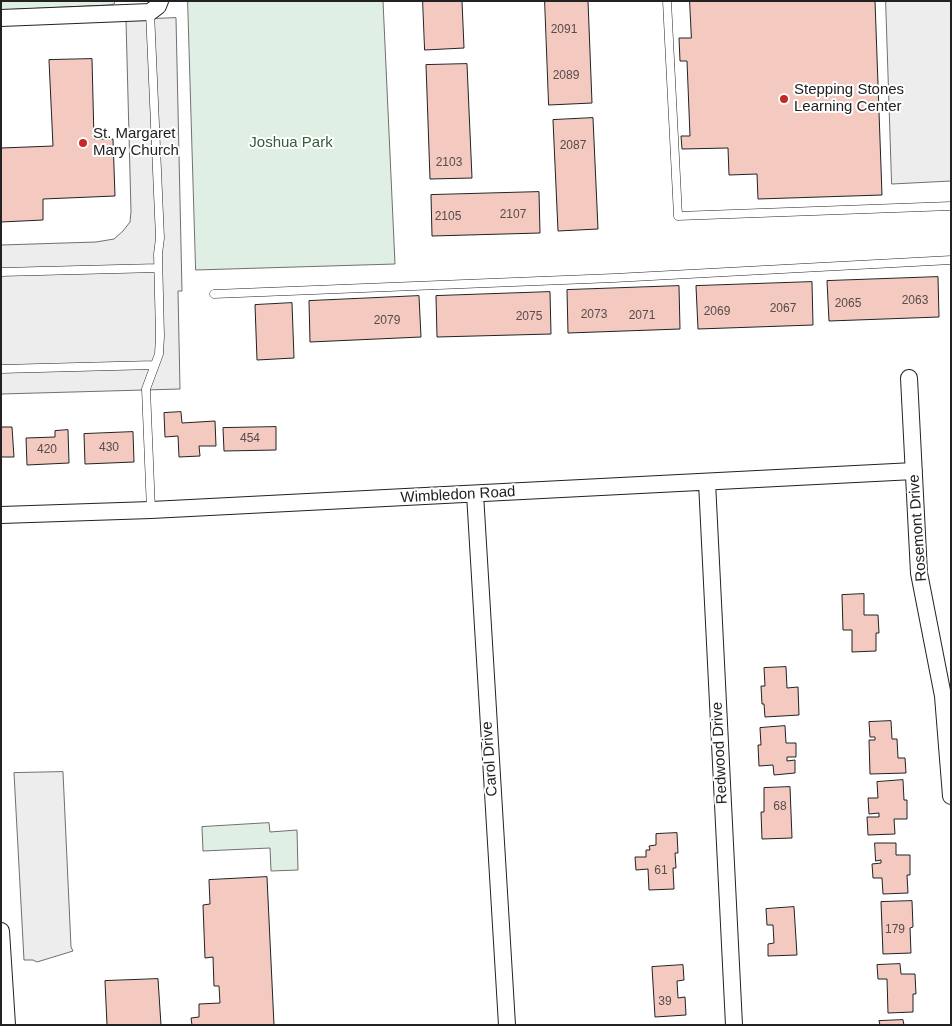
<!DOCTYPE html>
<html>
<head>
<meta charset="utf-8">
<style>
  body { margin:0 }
  #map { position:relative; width:952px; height:1026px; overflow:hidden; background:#fff; font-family:Arial,sans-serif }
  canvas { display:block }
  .frame { position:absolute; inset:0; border:2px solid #222; pointer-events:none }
</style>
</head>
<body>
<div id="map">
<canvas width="952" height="1026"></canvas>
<div class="frame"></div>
</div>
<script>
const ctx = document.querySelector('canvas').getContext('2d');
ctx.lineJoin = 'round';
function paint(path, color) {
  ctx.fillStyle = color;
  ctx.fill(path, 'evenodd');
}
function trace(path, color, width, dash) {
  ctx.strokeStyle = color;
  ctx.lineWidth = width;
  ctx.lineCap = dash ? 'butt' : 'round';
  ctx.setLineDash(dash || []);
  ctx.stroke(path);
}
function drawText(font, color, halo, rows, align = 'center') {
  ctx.font = font + ' Arial,sans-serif';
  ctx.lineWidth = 4;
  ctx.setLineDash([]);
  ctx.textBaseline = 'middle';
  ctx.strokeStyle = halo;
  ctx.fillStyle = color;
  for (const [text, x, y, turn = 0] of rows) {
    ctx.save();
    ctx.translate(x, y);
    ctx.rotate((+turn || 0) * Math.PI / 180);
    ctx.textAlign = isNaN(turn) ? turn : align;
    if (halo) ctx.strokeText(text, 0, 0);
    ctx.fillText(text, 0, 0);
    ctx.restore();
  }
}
const green = new Path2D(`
  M1,1H115L114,4L110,5L1,10Z
  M188,1H383L395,264L196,270Z
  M269,823L270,832L297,830L298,870L271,871L270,848L203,851L202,827Z`);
paint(green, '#e0efe3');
trace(green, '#6f6f6f', 1);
const parking = new Path2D(`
  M886,1H951V181L892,184Z
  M176,18L182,291H178L180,389L1,394V245L96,242L114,239L123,231L130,222L131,212L126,20Z
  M63,772L71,947L73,951L37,962L33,960H24L14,773Z`);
paint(parking, '#ededed');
trace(parking, '#6f6f6f', 1);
const building = new Path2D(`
  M423,1H462L464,48L425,50Z
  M545,1H588L592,103L549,105Z
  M690,1H875L882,195L758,199L757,174L729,175L728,148L682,149L681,136H690L687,61H680L679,38H691Z
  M92,59L94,139H113L115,196L43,199V220L1,222V148L53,146L49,60Z
  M467,64L472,178L430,179L426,65Z
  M593,118L598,229L558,231L553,120Z
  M539,192L540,233L432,236L431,195Z
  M938,277L939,317L829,321L827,281Z
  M812,282L813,325L698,329L696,286Z
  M679,286L680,329L568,333L567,290Z
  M550,292L551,334L437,337L436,296Z
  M419,296L421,337L310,342L309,301Z
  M292,303L294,358L257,360L255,305Z
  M181,412L182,423L215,421L216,446H199L200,456L179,457L178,436L165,437L164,413Z
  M1,427H12L14,457H1Z
  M276,427V450L224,451L223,428Z
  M68,430L69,463L27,465L26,438L55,437V431Z
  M133,432L134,462L85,464L84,434Z
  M864,594V615H878L879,633H876V651L852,652V630H843L842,595Z
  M786,667L787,688L798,687L799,715L765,717L764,704H762L761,686H765L764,668Z
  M891,721L892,739H897L898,758H905L906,773L870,774L869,740H875V737H870L869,722Z
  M785,726L786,743H796V757H787V761L795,760V773L774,775L773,765L759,766L758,745H761L760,728Z
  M903,780L904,800H907V819H894L895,834L868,835L867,817H879V813L869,814L868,798H878L877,782Z
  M790,787L792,838L762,839L761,812H764V788Z
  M677,833L678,853H675L676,868H673L674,889L649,890L648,869L636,870L635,857H646V850H650L649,846L656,845V834Z
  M875,843H896V855H910V875H907L908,893L883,894L882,878H873L872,864L881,863V860L876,861Z
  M267,877L274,1025H192L191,1018L199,1017V1004L220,1003L219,986H214L213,957L205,958L203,905L210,904L209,880Z
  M912,901L913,927L910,928L911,953L883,954L881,902Z
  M794,907L797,955L768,956V944L774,943L773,925H767L766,909Z
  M900,964L901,974H915L916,994H913V1012L888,1013L887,979H878L877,965Z
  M683,965L684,980L677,981L678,998L685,997L686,1015L655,1017L652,967Z
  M158,979L161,1025H107L105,981Z
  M903,1020L904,1025H880L879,1021Z`);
paint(building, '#f3c9c0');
trace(building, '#222', 1);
const service = new Path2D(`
  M667,1L678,216L951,206
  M150,12L160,238L158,254L160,336L159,354L146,389L151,510
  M1,272L158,268
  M214,294L614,278L951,260
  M1,369L154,365`);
const minor = new Path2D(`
  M1,18L150,12L158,6L160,1
  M909,378L919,573L943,696L951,796
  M707,482L734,1025
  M475,494L507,1025
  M1,515L151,510L914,471
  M1,931L7,1025`);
trace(service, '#222', 9);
trace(minor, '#222', 18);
trace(service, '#fff', 8);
trace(minor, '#fff', 16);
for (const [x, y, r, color] of [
  [784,99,5,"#c62828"],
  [83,143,5,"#c62828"]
]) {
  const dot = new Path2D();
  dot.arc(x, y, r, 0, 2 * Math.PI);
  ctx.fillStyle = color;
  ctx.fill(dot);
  trace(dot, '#fff', 2);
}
drawText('12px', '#564c4a', null, [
  ["2091",564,30],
  ["2089",566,76],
  ["2087",573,146],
  ["2103",449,163],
  ["2107",513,215],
  ["2105",448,217],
  ["2063",915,301],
  ["2065",848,304],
  ["2067",783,309],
  ["2069",717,312],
  ["2073",594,315],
  ["2071",642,316],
  ["2075",529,317],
  ["2079",387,321],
  ["454",250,439],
  ["430",109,448],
  ["420",47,450],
  ["68",780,807],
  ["61",661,871],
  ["179",895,930],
  ["39",665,1002]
]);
drawText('15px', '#222', '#fff', [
  ["Stepping Stones",794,90],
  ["Learning Center",794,107],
  ["St. Margaret",93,134],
  ["Mary Church",93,151]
], 'left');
drawText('15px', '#2f5e38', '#fff', [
  ["Joshua Park",291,143]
]);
drawText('15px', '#222', '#fff', [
  ["Wimbledon Road",458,495,-3],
  ["Rosemont Drive",918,528,-94],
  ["Redwood Drive",720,753,-93],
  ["Carol Drive",490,759,-94]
]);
</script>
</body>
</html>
